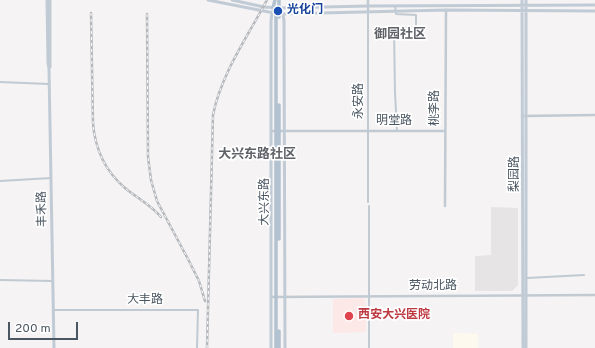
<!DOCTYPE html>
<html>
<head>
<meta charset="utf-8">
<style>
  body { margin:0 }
  #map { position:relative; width:595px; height:348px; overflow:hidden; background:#f5f3f3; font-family:Overpass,sans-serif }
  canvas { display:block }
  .scale { position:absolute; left:8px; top:322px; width:70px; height:18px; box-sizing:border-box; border:2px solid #4a5661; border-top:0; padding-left:5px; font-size:12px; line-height:14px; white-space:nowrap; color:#4a5661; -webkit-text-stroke:3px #fff; paint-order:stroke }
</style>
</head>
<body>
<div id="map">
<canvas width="595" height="348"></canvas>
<div class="scale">200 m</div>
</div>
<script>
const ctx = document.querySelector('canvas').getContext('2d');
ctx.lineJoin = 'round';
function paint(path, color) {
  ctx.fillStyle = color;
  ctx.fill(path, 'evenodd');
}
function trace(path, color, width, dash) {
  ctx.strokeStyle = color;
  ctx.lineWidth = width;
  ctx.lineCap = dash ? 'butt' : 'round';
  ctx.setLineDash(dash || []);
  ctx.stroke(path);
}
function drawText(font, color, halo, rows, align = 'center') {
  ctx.font = font + ' Overpass,"Noto Sans SC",sans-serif';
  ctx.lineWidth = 3.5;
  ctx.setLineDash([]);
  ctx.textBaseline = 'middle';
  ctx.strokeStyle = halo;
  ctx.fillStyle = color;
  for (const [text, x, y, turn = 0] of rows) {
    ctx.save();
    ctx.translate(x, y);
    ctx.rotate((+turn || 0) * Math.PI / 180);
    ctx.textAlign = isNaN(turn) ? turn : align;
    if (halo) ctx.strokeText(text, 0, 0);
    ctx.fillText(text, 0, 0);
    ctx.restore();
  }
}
paint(new Path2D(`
  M453,333L478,334V348H453Z`), '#fdf9ef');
paint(new Path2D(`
  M491,207L518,208V285L512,291H475V256L491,255Z`), '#e6e4e5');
paint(new Path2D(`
  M364,298L365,300L366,332L333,333V299Z`), '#fce8e6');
trace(new Path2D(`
  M395,6L396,14L416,15V27L394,29L395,93L397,131
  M368,11V202
  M0,82L49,84
  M0,181L51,178
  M527,278L584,275
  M0,280L53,281
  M53,310H198L197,348
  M369,348V206`), '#c1cad2', 2);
trace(new Path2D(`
  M368,0V11
  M522,116L595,115
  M271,131H445
  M445,206L446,10
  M271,297L595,295`), '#c1cad2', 2.5);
trace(new Path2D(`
  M47,0L48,63L49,69L54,348
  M50,0V67
  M208,0L279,14L446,10L595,11
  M232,0L264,7L279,8L368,6L595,5
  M522,0L523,348
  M279,8L283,14L284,21L285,348
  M271,348V21L272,12
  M526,348V0`), '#c1cbd6', 3);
trace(new Path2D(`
  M275,0L273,8L276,14V348
  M279,17V0
  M279,239V105
  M279,331V348`), '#b3c2d1', 3.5);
const rail = new Path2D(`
  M91,13L93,123C95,149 105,171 125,188C137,198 151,205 161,217
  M147,14L148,157L151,180L157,201L189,261L199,281L205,301
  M207,348L213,115C221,74 248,36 267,0`);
trace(rail, '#b5b8bd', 2.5);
trace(rail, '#fff', 1, [3]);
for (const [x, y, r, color] of [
  [278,11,5,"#1a4fb4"],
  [349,316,5,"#e0444e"]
]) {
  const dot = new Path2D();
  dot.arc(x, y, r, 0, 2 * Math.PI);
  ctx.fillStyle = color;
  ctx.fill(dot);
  trace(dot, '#fff', 1.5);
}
drawText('bold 12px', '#164399', '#fff', [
  ["光化门",287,11]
], 'left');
drawText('12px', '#4a5661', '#fff', [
  ["永安路",360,101,-90],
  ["桃李路",436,108,-90],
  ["明堂路",394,122],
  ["梨园路",516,174,-90],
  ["大兴东路",266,202,-90],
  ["丰禾路",43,209,-91],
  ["劳动北路",433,287],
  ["大丰路",145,301]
]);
drawText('bold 12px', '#be3a42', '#fff', [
  ["西安大兴医院",358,316]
], 'left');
drawText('bold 13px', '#5f6368', '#fff', [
  ["御园社区",400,35],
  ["大兴东路社区",257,155]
]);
</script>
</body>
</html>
